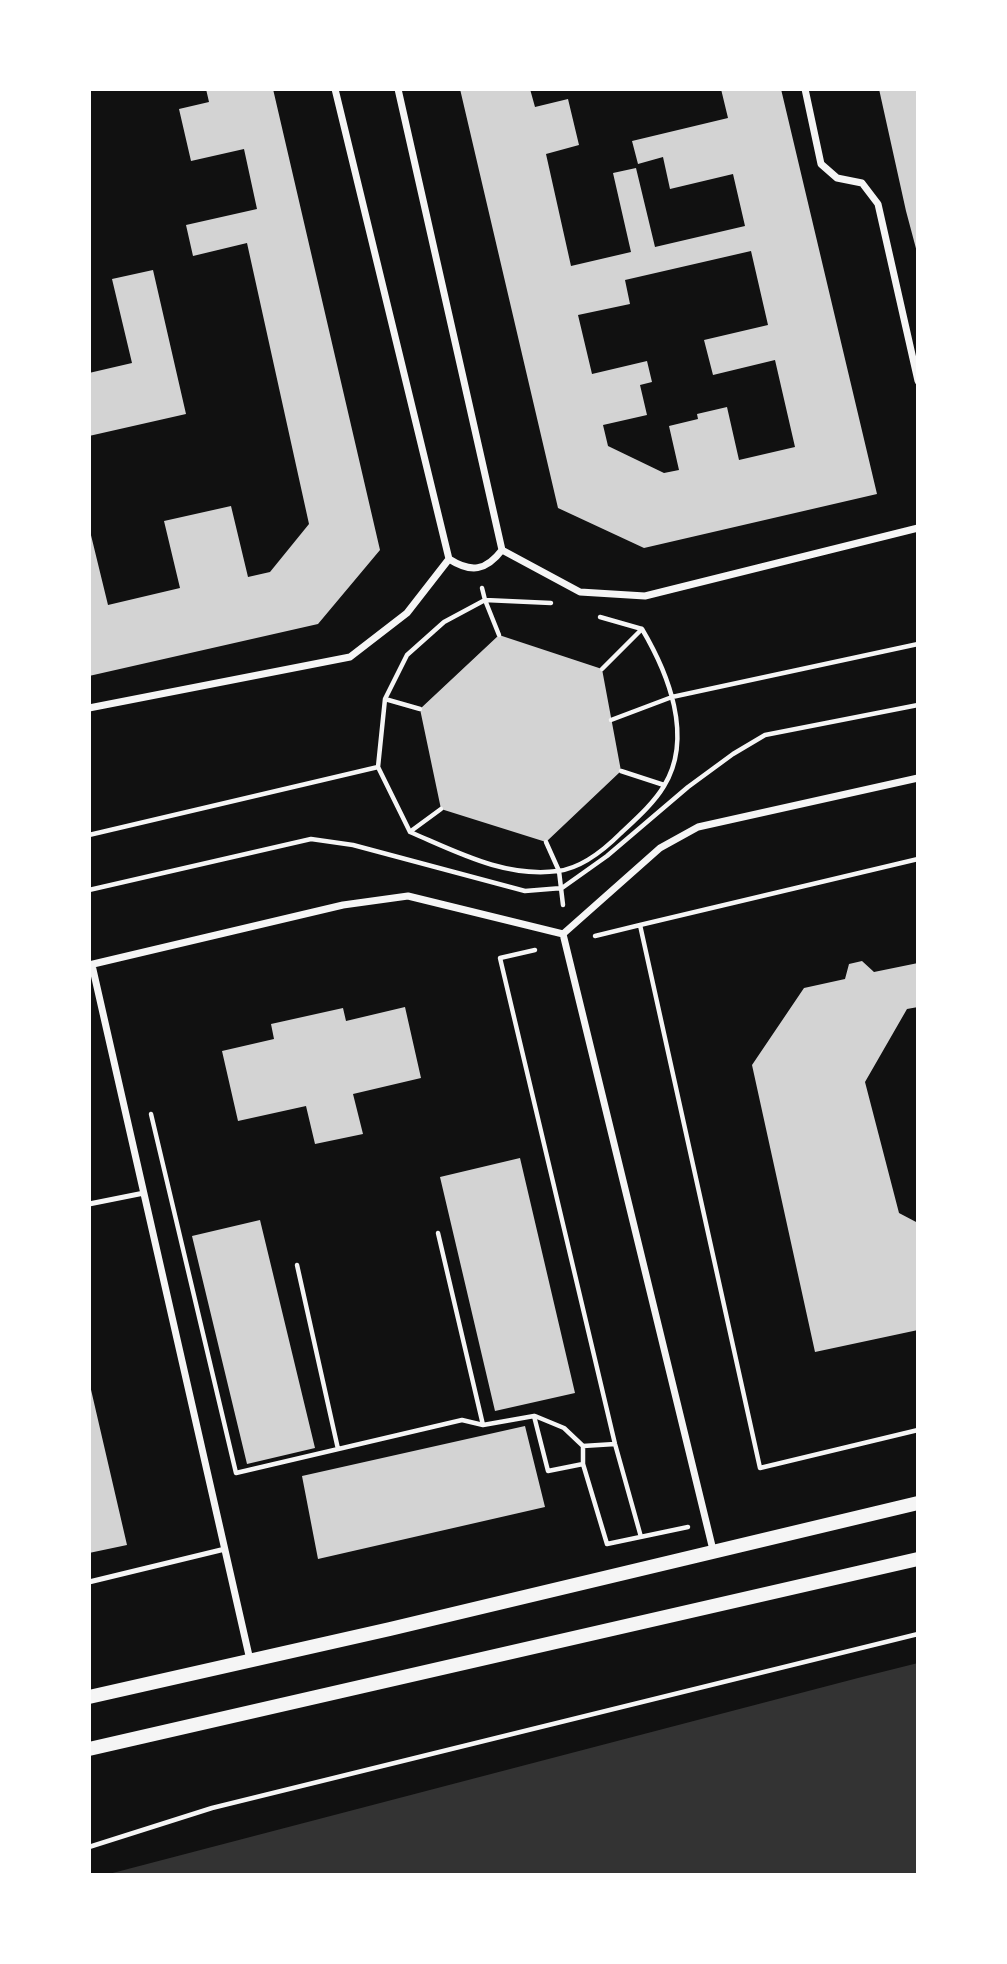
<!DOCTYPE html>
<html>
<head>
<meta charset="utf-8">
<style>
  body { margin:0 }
  #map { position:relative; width:1007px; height:1964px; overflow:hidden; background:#111; font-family:"Space Grotesk",sans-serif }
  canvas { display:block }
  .frame { position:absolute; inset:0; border:91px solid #fff; pointer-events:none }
</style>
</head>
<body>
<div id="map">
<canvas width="1007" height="1964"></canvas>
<div class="frame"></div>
</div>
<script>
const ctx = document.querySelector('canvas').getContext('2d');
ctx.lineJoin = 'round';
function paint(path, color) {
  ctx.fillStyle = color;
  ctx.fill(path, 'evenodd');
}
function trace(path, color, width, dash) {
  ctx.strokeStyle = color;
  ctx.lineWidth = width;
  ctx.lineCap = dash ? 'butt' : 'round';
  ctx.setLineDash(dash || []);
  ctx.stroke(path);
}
paint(new Path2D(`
  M918,1663V1875H105L858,1678Z`), '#333');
paint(new Path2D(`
  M206,89H273L380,550L318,624L89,676V527L108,605L180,588L164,521L231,506L248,577L270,572L309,524L247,243L193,256L186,225L257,209L244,149L191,161L179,109L209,102Z
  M460,89H530L535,107L568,99L579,145L546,154L571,266L631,252L613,173L636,168L655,247L745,226L733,174L670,189L663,157L638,164L632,141L728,118L721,89H781L877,494L644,548L558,508ZM751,251L768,325L704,340L713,375L775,360L795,447L739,460L727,407L697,414L698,419L669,426L679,470L664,473L608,446L603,425L647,415L640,385L652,382L647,361L592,374L578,315L630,304L625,280Z
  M879,89H918V256L906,211Z
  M153,270L186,414L89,436V373L132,363L112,279Z
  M499,635L602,669L621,771L546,842L441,809L420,709Z
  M862,961L874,972L918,963V1007L907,1009L865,1082L899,1213L918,1223V1330L815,1352L752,1065L804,988L845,979L849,964Z
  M405,1007L421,1078L353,1094L363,1134L315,1144L306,1106L238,1121L222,1051L274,1039L271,1024L343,1008L346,1021Z
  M520,1158L575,1393L495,1411L440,1177Z
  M260,1220L315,1448L247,1464L192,1236Z
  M89,1381L127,1545L89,1553Z
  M525,1426L545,1507L318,1559L302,1476Z`), '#d3d3d3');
trace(new Path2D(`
  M482,588L485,600L551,603
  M499,635L485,600L444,622L407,655L385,699L378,767L410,832C457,852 505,878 558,871C582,868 605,849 621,833C636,819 654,803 664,786C694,737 668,673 642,629L600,617
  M602,669L642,629
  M385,699L420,709
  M611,720L672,697L918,644
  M621,771L664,785
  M411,831L441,809
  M89,835L378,767
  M546,842L559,871L563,905
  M89,890L311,839L353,845L525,891L562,888L607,856L688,787L733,754L765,735L918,705
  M640,925L918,859
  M595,936L640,925L760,1468L918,1430
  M535,950L500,958L615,1444L641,1537
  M151,1114L236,1473L462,1420L483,1425L534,1416L548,1471L583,1464L607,1544L688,1527
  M438,1233L483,1425
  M297,1265L338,1449
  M535,1416L564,1428L583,1446L615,1444
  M583,1464V1446
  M89,1847L212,1808L918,1634`), '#f5f5f5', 4.5);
trace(new Path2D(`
  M89,1204L144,1193
  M89,1582L225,1549`), '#f5f5f5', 5);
trace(new Path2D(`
  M335,89L449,559C471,573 486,571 502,550L398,89
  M805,89L821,164L837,178L862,183L878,204L918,381
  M502,550L580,592L645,596L918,528
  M89,708L350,657L407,613L449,559
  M563,934L713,1550
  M89,965L343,905L408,896L563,934L660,848L698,827L918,778
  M92,965L250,1660`), '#f5f5f5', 7);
trace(new Path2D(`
  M89,1697L390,1629L918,1503
  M89,1749L918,1559`), '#f5f5f5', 14);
</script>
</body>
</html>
